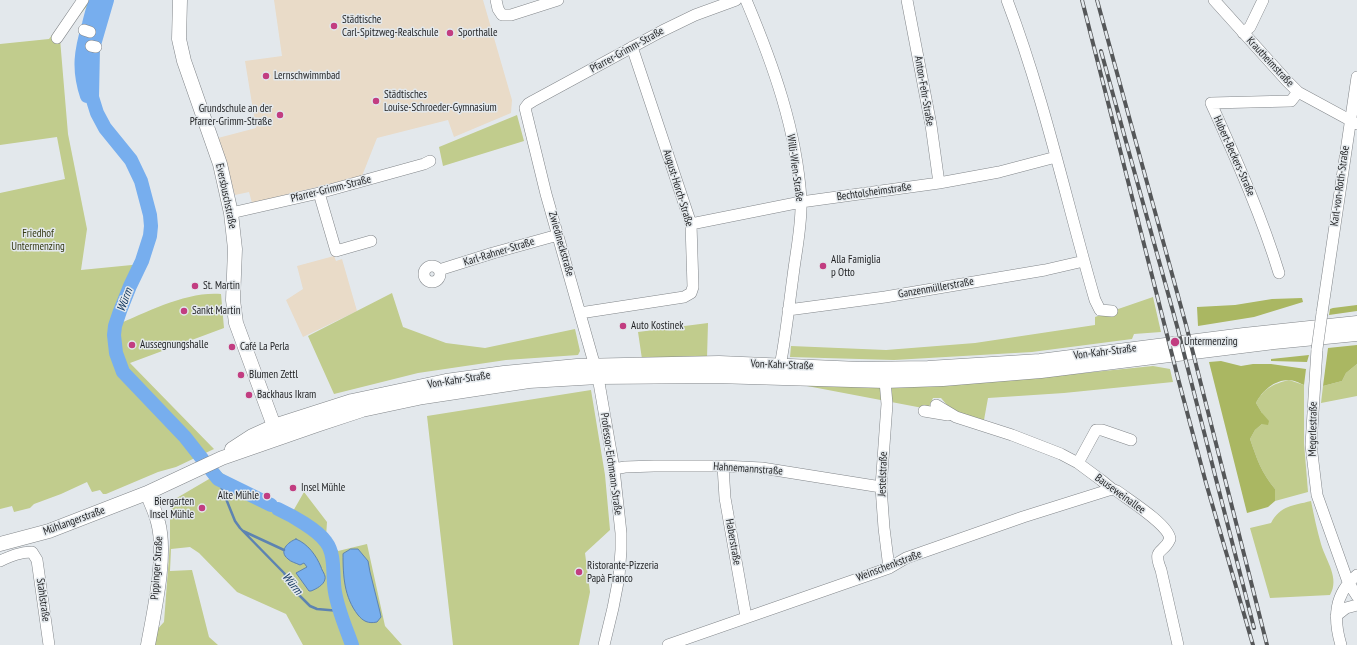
<!DOCTYPE html>
<html>
<head>
<meta charset="utf-8">
<style>
  body { margin:0 }
  canvas { display:block; background:#e3e8ec }
</style>
</head>
<body>
<canvas width="1357" height="645"></canvas>
<script>
const ctx = document.querySelector('canvas').getContext('2d');
ctx.lineJoin = 'round';
function paint(path, color) {
  ctx.fillStyle = color;
  ctx.fill(path, 'evenodd');
}
function trace(path, color, width, dash) {
  ctx.strokeStyle = color;
  ctx.lineWidth = width;
  ctx.lineCap = dash ? 'butt' : 'round';
  ctx.setLineDash(dash || []);
  ctx.stroke(path);
}
function drawText(font, color, halo, rows, align = 'center') {
  ctx.font = font + ' "PT Sans Narrow",sans-serif';
  ctx.lineWidth = 3;
  ctx.setLineDash([]);
  ctx.textBaseline = 'middle';
  ctx.strokeStyle = halo;
  ctx.fillStyle = color;
  for (const [text, x, y, turn = 0] of rows) {
    ctx.save();
    ctx.translate(x, y);
    ctx.rotate((+turn || 0) * Math.PI / 180);
    ctx.textAlign = isNaN(turn) ? turn : align;
    if (halo) ctx.strokeText(text, 0, 0);
    ctx.fillText(text, 0, 0);
    ctx.restore();
  }
}
paint(new Path2D(`
  M274,0H483L512,100L511,113L454,137L448,120L377,138L362,176L252,203L249,192L235,195L218,138L256,128L245,61L282,56Z
  M334,256L336,261L342,259L357,311L303,337L286,300L303,289L297,266Z`), '#e9dbc8');
paint(new Path2D(`
  M78,0H92L60,39L68,134L87,229L81,270L142,264L116,325C147,312 187,291 221,294L224,328L130,363L214,449L176,467L158,472L106,494H103L100,490L92,492L87,482L61,494L34,504L30,508L14,512L12,506L0,509V193L65,179L57,137L0,145V44L49,39Z
  M517,115L524,141L443,166L439,147Z
  M392,293L403,327L446,343L485,348L575,329L580,351L578,355L506,360L418,373L334,394L308,336Z
  M1153,297L1161,332L1134,334L1132,339L1032,352L894,360L790,357L791,346L886,350L975,343L1095,325V317Z
  M708,323L707,358L642,359L638,332Z
  M1357,364V396L1321,403L1323,386L1342,381L1346,373Z
  M1153,366L1170,369L1173,382L1064,393L988,398L984,420L954,413L941,398H933L928,409L807,386H931L1044,377Z
  M1289,380L1304,385V443L1308,492L1275,501V489C1261,472 1257,459 1250,439L1255,430L1262,424V413L1256,403C1264,388 1273,384 1289,380Z
  M591,390L605,475L610,530L585,553L590,592L579,645H453L427,416Z
  M221,472L243,490L292,513L304,492L327,522L326,537L338,551L367,544L385,626L402,645H303L286,614L237,592L199,553L190,547L171,549L170,571L192,570L209,637L218,645H152L154,633L164,622L170,543V511L173,502L175,499Z
  M1311,501C1314,516 1317,530 1321,544C1326,561 1340,578 1330,595L1270,598L1250,528L1271,523C1281,505 1292,506 1311,501Z`), '#c1cc8d');
paint(new Path2D(`
  M1302,298L1303,302L1254,317L1198,326L1197,307L1235,305L1272,299Z
  M1357,305V311L1329,315L1330,309L1333,308Z
  M1357,345V364L1346,373L1342,381L1323,386L1328,348Z
  M1309,355L1307,362L1271,361V359Z
  M1221,361L1241,366L1253,364H1271L1306,369L1304,385C1300,383 1293,380 1289,380C1274,380 1262,391 1256,403L1262,413L1269,421L1268,425L1262,424L1255,430L1250,439C1257,459 1261,472 1275,489V501L1268,507L1247,513L1209,362Z`), '#aab762');
const water = new Path2D(`
  M296,539C308,544 316,555 321,567C322,571 326,575 325,579C324,585 316,589 311,591H309L296,573L307,567L304,563L300,565C296,563 291,562 288,559C278,551 288,542 296,539Z
  M351,549H358L368,561L370,572L380,612L381,617L377,622C368,624 363,621 358,615C344,597 343,576 343,554Z`);
paint(water, '#77aeee');
trace(water, '#5d83b1', 1);
trace(new Path2D(`
  M218,479L235,521L240,528L284,573L298,594L310,606L317,609L340,611
  M243,531L284,550`), '#5d83b1', 2.5);
trace(new Path2D(`
  M107,0L93,48L92,97L97,113L105,128L131,160L141,181L150,215L151,226L150,236L142,261L130,286L120,311L115,326L114,335L116,353L123,372L185,437L218,479L271,505
  M87,96C78,69 81,51 89,24C91,16 93,8 96,0
  M278,509C291,515 318,530 326,542C336,555 332,576 335,592C338,610 346,628 352,645`), '#77aeee', 14);
const minor = new Path2D(`
  M496,0L498,9L502,15H511L558,0
  M746,0C773,64 797,131 801,200C802,225 796,251 793,276C789,305 786,336 780,366
  M907,0L931,125L939,183
  M1007,0C1044,97 1066,200 1095,300L1100,310L1112,311
  M1214,0L1287,81L1298,92L1357,124
  M84,30L90,32
  M1243,33L1250,27L1263,0
  M57,38L83,0
  M91,46L96,47
  M319,193L336,251L371,241
  M231,213L319,193L424,164L430,161
  M691,224L801,202L939,183L999,172L1056,157
  M424 274a8 8 0 1 1 16 0a8 8 0 1 1-16 0Z
  M439,270L493,253L558,235
  M1279,273C1261,214 1236,159 1211,103L1291,101L1298,92
  M788,310L885,297L1045,270L1084,261
  M580,313L684,297L691,293L693,287L691,224L632,47
  M1322,313L1357,77
  M1317,349L1311,445L1317,495L1348,582L1357,596
  M885,381L887,404L881,487L884,528L889,568
  M936,405L956,417L1012,435L1061,454L1078,463L1101,480L1112,489L1117,491C1129,500 1169,525 1170,539C1163,555 1152,547 1161,570L1178,645
  M924,411L948,415
  M1078,463L1096,430H1102L1131,440
  M723,466L725,498L746,617
  M614,469L625,467L654,466H723L762,468L881,487
  M0,561C11,556 20,552 32,552L37,560L49,645
  M1336,616L1346,608L1357,605
  M604,645L613,608L619,577L621,550V533L614,469L598,377L546,194L525,108L528,104L533,101L662,31L695,15L736,0
  M668,645L889,568L906,558L1023,517L1112,489
  M1341,645C1333,618 1334,594 1357,575`);
const major = new Path2D(`
  M180,0L179,39L184,61L220,164L231,213L235,249L233,300L236,323L277,434
  M232,449L252,436L274,426L352,401L446,381L504,373L577,366L719,363L860,369L928,368L1040,361L1244,335L1357,323
  M147,493C151,503 156,513 158,522C167,555 154,612 148,645
  M0,544L49,531L147,493L222,458L317,425L362,410L423,397L529,381L598,377L715,376L885,381L943,379L1041,371L1274,342L1357,334`);
trace(minor, '#82868a', 12);
trace(major, '#82868a', 15);
trace(minor, '#fff', 11);
trace(major, '#fff', 14);
const rail = new Path2D(`
  M1082,0L1179,382L1206,483L1253,645
  M1097,0L1186,325L1267,645
  M1101,51L1177,326L1254,628`);
trace(rail, '#555759', 4);
trace(rail, '#e3e8ec', 2.5, [8]);
const minorBridge = new Path2D(`
  M1317,349L1322,313`);
trace(minorBridge, '#82868a', 12, []);
trace(minorBridge, '#fff', 11);
for (const [x, y, r, color] of [
  [334,26,4,"#c23d81"],
  [450,33,4,"#c23d81"],
  [266,76,4,"#c23d81"],
  [376,101,4,"#c23d81"],
  [280,115,4,"#c23d81"],
  [823,266,4,"#c23d81"],
  [195,286,4,"#c23d81"],
  [184,311,4,"#c23d81"],
  [623,326,4,"#c23d81"],
  [1175,342,5,"#c23d81"],
  [132,345,4,"#c23d81"],
  [232,347,4,"#c23d81"],
  [241,375,4,"#c23d81"],
  [249,395,4,"#c23d81"],
  [293,488,4,"#c23d81"],
  [267,496,4,"#c23d81"],
  [202,508,4,"#c23d81"],
  [579,572,4,"#c23d81"]
]) {
  const dot = new Path2D();
  dot.arc(x, y, r, 0, 2 * Math.PI);
  ctx.fillStyle = color;
  ctx.fill(dot);
  trace(dot, '#e3e8ec', 1.5);
}
drawText('11px', '#1f2022', '#e3e8ec', [
  ["Städtische",342,20],
  ["Carl-Spitzweg-Realschule",342,33],
  ["Sporthalle",458,33],
  ["Lernschwimmbad",274,76],
  ["Städtisches",384,95],
  ["Louise-Schroeder-Gymnasium",384,108],
  ["Grundschule an der",272,109,"right"],
  ["Pfarrer-Grimm-Straße",272,122,"right"],
  ["Alla Famiglia",831,260],
  ["p Otto",831,273],
  ["St. Martin",203,286],
  ["Sankt Martin",192,311],
  ["Auto Kostinek",631,326],
  ["Untermenzing",1184,342],
  ["Aussegnungshalle",140,345],
  ["Café La Perla",240,347],
  ["Blumen Zettl",249,375],
  ["Backhaus Ikram",257,395],
  ["Insel Mühle",301,488],
  ["Alte Mühle",259,496,"right"],
  ["Biergarten",194,502,"right"],
  ["Insel Mühle",194,515,"right"],
  ["Ristorante-Pizzeria",587,566],
  ["Papà Franco",587,579]
], 'left');
drawText('11px', '#1f2022', '#e3e8ec', [
  ["Pfarrer-Grimm-Straße",627,50,-29],
  ["Krautheimstraße",1270,62,47],
  ["Anton-Fehr-Straße",924,91,80],
  ["Hubert-Beckers-Straße",1234,156,66],
  ["Willi-Wien-Straße",795,168,82],
  ["Karl-von-Roth-Straße",1340,186,-82],
  ["August-Horch-Straße",678,188,73],
  ["Pfarrer-Grimm-Straße",331,189,-14],
  ["Bechtolsheimstraße",874,192,-8],
  ["Eversbuschstraße",226,196,78],
  ["Zwiedineckstraße",561,244,74],
  ["Karl-Rahner-Straße",499,252,-17],
  ["Ganzenmüllerstraße",936,288,-10],
  ["Von-Kahr-Straße",1105,352,-7],
  ["Von-Kahr-Straße",782,365,2],
  ["Von-Kahr-Straße",459,380,-9],
  ["Megerlestraße",1313,429,-89],
  ["Professor-Eichmann-Straße",611,464,82],
  ["Hahnemannstraße",748,469,4],
  ["Jestelstraße",883,474,-88],
  ["Bauseweinallee",1120,494,36],
  ["Mühlangerstraße",74,521,-20],
  ["Haberstraße",733,542,80],
  ["Weinschenkstraße",889,566,-21],
  ["Pippinger Straße",157,568,-86],
  ["Stahlstraße",43,600,82]
]);
drawText('11px', '#343914', '#e3e8ec', [
  ["Friedhof",38,234],
  ["Untermenzing",38,247]
]);
drawText('italic 12px', '#0d335c', '#e3e8ec', [
  ["Würm",125,300,-69],
  ["Würm",292,584,51]
]);
</script>
</body>
</html>
